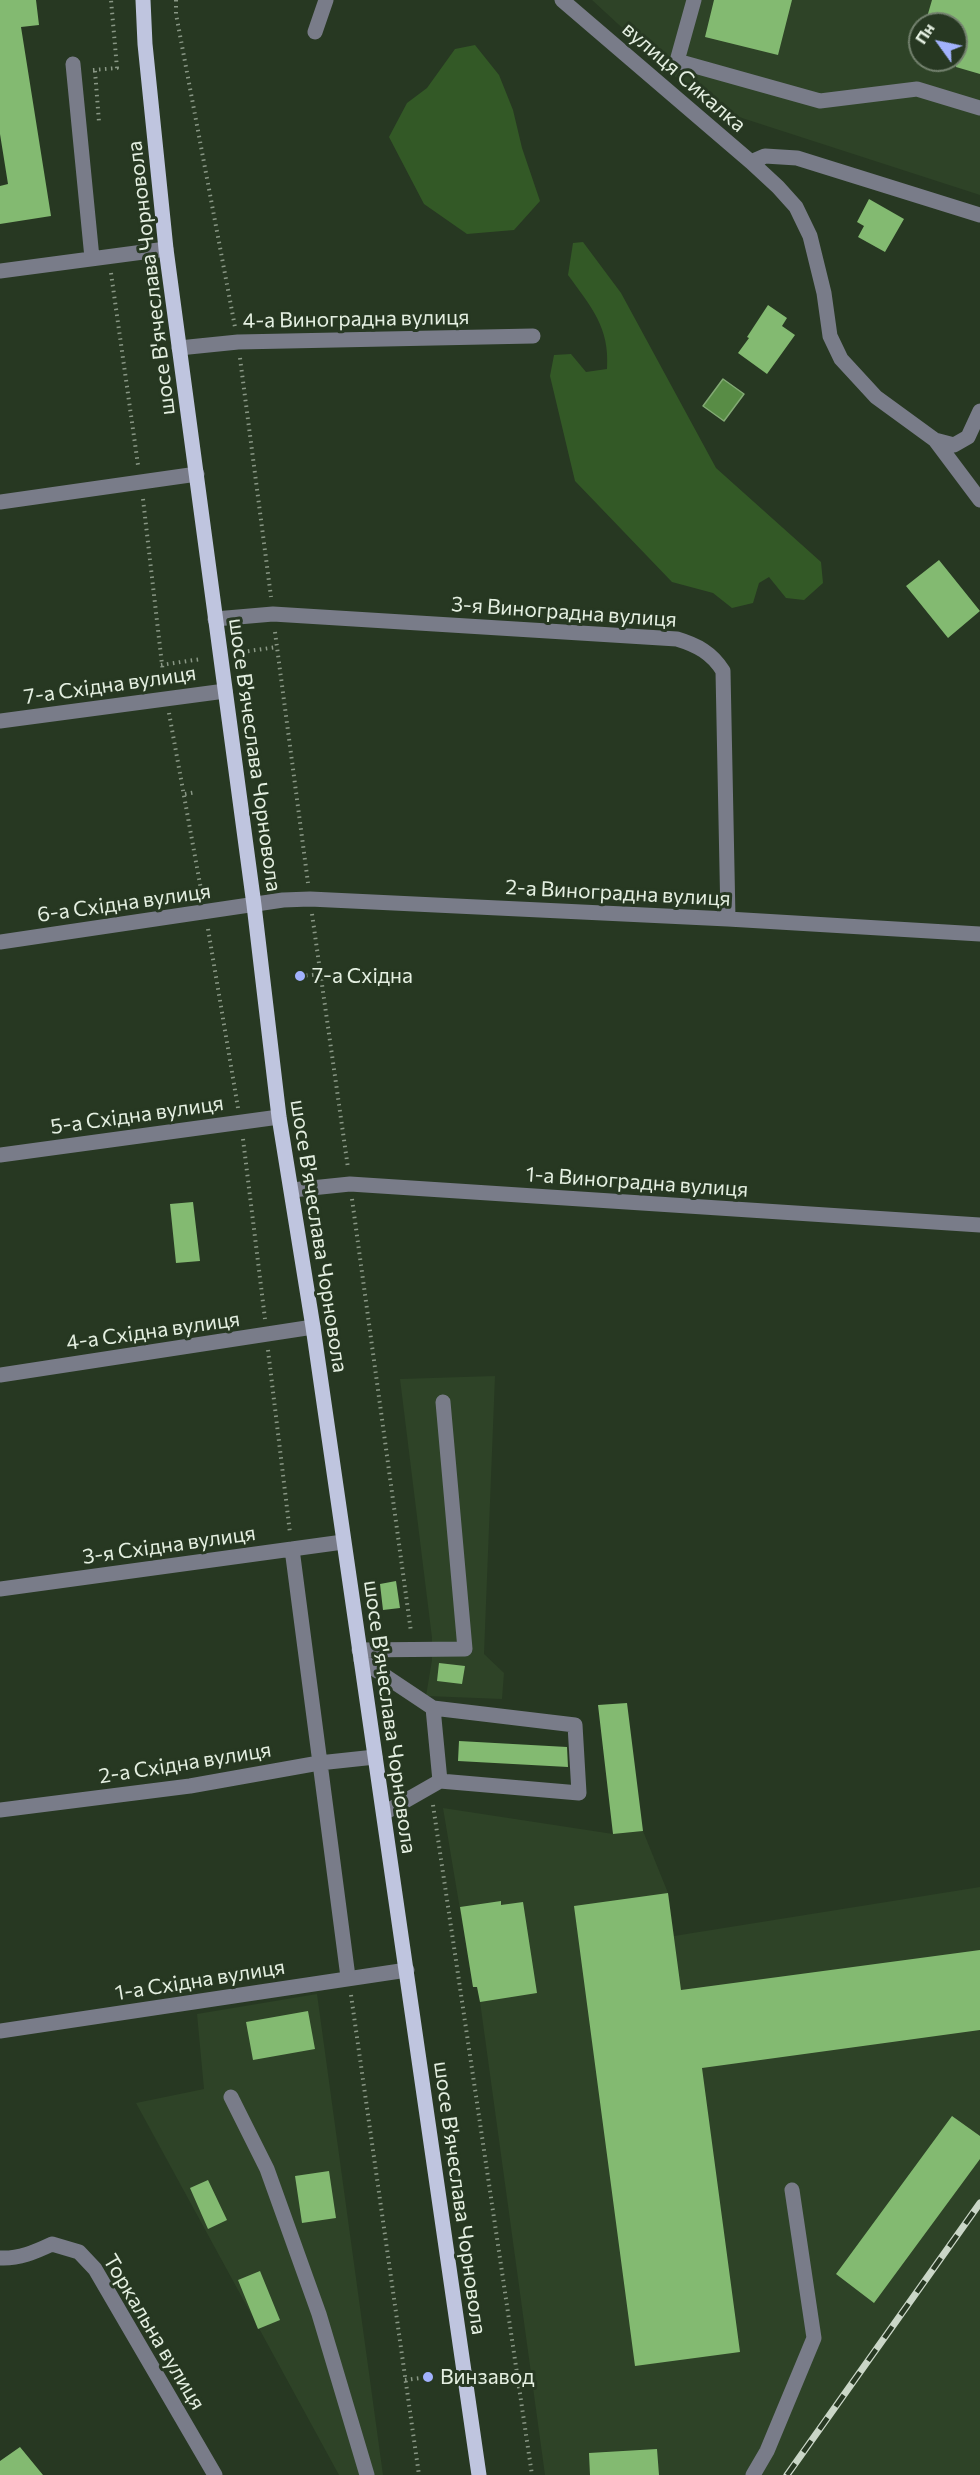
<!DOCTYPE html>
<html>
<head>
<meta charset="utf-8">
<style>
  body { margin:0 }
  #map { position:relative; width:980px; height:2475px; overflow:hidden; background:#273822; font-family:Commissioner,sans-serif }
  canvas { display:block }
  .north { position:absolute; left:908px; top:12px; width:60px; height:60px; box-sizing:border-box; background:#273822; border:2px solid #73816e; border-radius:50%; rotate:303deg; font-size:16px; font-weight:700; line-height:24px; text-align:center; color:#e4efe1 }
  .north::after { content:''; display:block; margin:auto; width:21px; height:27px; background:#a2b2fd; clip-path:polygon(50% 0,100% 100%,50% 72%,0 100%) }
</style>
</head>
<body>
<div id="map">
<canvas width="980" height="2475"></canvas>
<div class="north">Пн</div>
</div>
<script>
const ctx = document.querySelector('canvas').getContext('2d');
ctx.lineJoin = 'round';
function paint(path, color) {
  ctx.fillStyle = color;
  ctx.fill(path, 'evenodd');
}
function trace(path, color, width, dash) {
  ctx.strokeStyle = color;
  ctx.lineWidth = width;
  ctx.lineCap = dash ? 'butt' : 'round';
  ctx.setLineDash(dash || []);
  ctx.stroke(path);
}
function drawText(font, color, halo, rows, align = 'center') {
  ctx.font = font + ' Commissioner,sans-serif';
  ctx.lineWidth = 6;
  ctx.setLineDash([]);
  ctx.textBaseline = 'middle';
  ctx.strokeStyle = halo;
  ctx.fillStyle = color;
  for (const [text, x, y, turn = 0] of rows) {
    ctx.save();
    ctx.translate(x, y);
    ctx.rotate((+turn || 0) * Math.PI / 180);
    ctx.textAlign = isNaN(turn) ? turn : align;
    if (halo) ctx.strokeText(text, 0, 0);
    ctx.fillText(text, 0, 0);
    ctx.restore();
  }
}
paint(new Path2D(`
  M592,0H980V195L708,107ZM920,24H956V60H920Z
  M495,1376L484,1654L504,1673L502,1699L426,1696L432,1660V1638L400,1379Z
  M443,1808L613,1834L643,1831L668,1893L674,1936L980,1887V2475H545L478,1987H473Z
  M317,1994L383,2475H339L136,2103L204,2089L197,2014Z`), '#2e4327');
paint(new Path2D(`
  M475,45L499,75L513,110L522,148L540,201L514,230L467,234L424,204L389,137L407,103L427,88L455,49Z
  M583,242L621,293L716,468L821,562L823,583L804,600L786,598L769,577L759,583L753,603L732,608L713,593L672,582L575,481L550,376L554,355L571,354L586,372L607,369C610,327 591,307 568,275L573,243Z`), '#335926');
const water = new Path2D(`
  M723,379L744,394L724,421L703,406Z`);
paint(water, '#588c45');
trace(water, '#82aa74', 1.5);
paint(new Path2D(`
  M0,0H36L39,25L21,27L51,216L0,224V186L8,184L0,134Z
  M714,0H792L778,55L705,37Z
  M932,0H980V74L956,67V24H925Z
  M869,199L904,219L885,252L858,237L864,226L857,222Z
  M768,305L787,318L782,326L795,335L767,374L738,353L749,338L747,337Z
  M939,560L980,611L948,638L906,586Z
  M193,1202L200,1261L176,1263L170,1204Z
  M396,1581L400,1608L383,1610L380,1584Z
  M439,1663L465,1666L462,1684L437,1681Z
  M627,1703L643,1831L613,1834L598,1705Z
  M459,1741L567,1747L568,1767L458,1761Z
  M668,1893L681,1990L980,1950V2030L702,2068L740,2352L635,2366L574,1906Z
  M501,1901V1905L523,1902L537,1993L480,2002L477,1987H473L460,1907Z
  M308,2011L315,2049L253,2060L246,2022Z
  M952,2116L980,2136V2159L874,2303L836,2274Z
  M329,2171L336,2218L302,2223L295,2176Z
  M208,2180L227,2220L208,2229L190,2188Z
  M260,2271L280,2320L258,2329L238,2280Z
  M20,2447L43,2475H0V2461Z
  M657,2449L659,2475H590L589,2453Z`), '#83ba71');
trace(new Path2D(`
  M176,0V14L235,327
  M93,70L117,68L111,0
  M95,71L99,122
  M111,273L138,465
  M240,358L271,597
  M143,499L164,682
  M275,632L308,883
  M242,652L277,647
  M161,665L201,659
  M169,713L202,895
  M185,794L196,792
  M312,914L348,1168
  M208,929L238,1108
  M300,976L322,974
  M243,1139L265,1319
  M352,1199L411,1632
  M268,1350L290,1533
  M433,1805L532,2475
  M351,1995L419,2475
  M405,2380L428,2377`), '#899785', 4, [1.5, 4.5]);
trace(new Path2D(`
  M562,0L751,162L778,187L796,207L810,236L824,293L830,336L841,359L876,397L935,440L954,445L968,437L980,411
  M694,0L677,61L820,101L917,89L980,108
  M315,32L326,0
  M73,64L92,258
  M751,162L765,156L797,158L980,215
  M0,271L166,249
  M179,348L238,342L533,336
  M935,440L980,500
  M0,502L197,474
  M215,619L273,614L677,639C697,645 712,653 723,671L728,919
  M0,721L225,691
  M0,942L283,900L310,899L728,919L980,934
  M0,1155L279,1117
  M292,1190L350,1184L980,1225
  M0,1375L313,1327
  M292,1549L348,1977
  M0,1589L343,1542
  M359,1650L465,1649L443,1402
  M361,1660L433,1708L440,1781L384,1813
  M433,1708L575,1725L579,1793L440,1781
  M0,1810L190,1786L319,1763L375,1757
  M0,2031L407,1970
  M231,2097L267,2169L319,2314L367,2475
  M0,2258C19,2259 35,2252 52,2244L79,2252L95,2269L215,2475
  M753,2475L767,2451L814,2338L792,2190`), '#797c89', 15);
trace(new Path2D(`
  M143,0L145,44L166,249L254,905L279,1117L313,1327L479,2475`), '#bfc5df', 15);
const rail = new Path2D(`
  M787,2475L980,2203`);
trace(rail, '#cad6c7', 7);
trace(rail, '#273822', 4.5, [14]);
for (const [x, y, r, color] of [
  [300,976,6,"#a2b2fd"],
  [428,2377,6,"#a2b2fd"]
]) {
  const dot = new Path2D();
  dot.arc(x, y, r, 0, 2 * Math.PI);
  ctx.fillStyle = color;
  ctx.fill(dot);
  trace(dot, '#273822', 2);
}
drawText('21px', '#e4efe1', '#273822', [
  ["вулиця Сикалка",684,77,41],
  ["шосе В'ячеслава Чорновола",151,278,-97],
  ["4-а Виноградна вулиця",356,319,-1],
  ["3-я Виноградна вулиця",564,612,4],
  ["7-а Східна вулиця",110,685,-8],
  ["шосе В'ячеслава Чорновола",255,755,82],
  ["2-а Виноградна вулиця",618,893,3],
  ["6-а Східна вулиця",124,903,-8],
  ["5-а Східна вулиця",137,1115,-8],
  ["1-а Виноградна вулиця",637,1182,4],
  ["шосе В'ячеслава Чорновола",319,1236,81],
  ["4-а Східна вулиця",153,1331,-8],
  ["3-я Східна вулиця",169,1545,-8],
  ["шосе В'ячеслава Чорновола",390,1717,82],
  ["2-а Східна вулиця",185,1763,-9],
  ["1-а Східна вулиця",200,1980,-9],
  ["шосе В'ячеслава Чорновола",460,2198,82],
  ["Торкальна вулиця",154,2332,59]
]);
drawText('21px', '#e4efe1', '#273822', [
  ["7-а Східна",312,976],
  ["Винзавод",440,2377]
], 'left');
</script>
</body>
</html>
